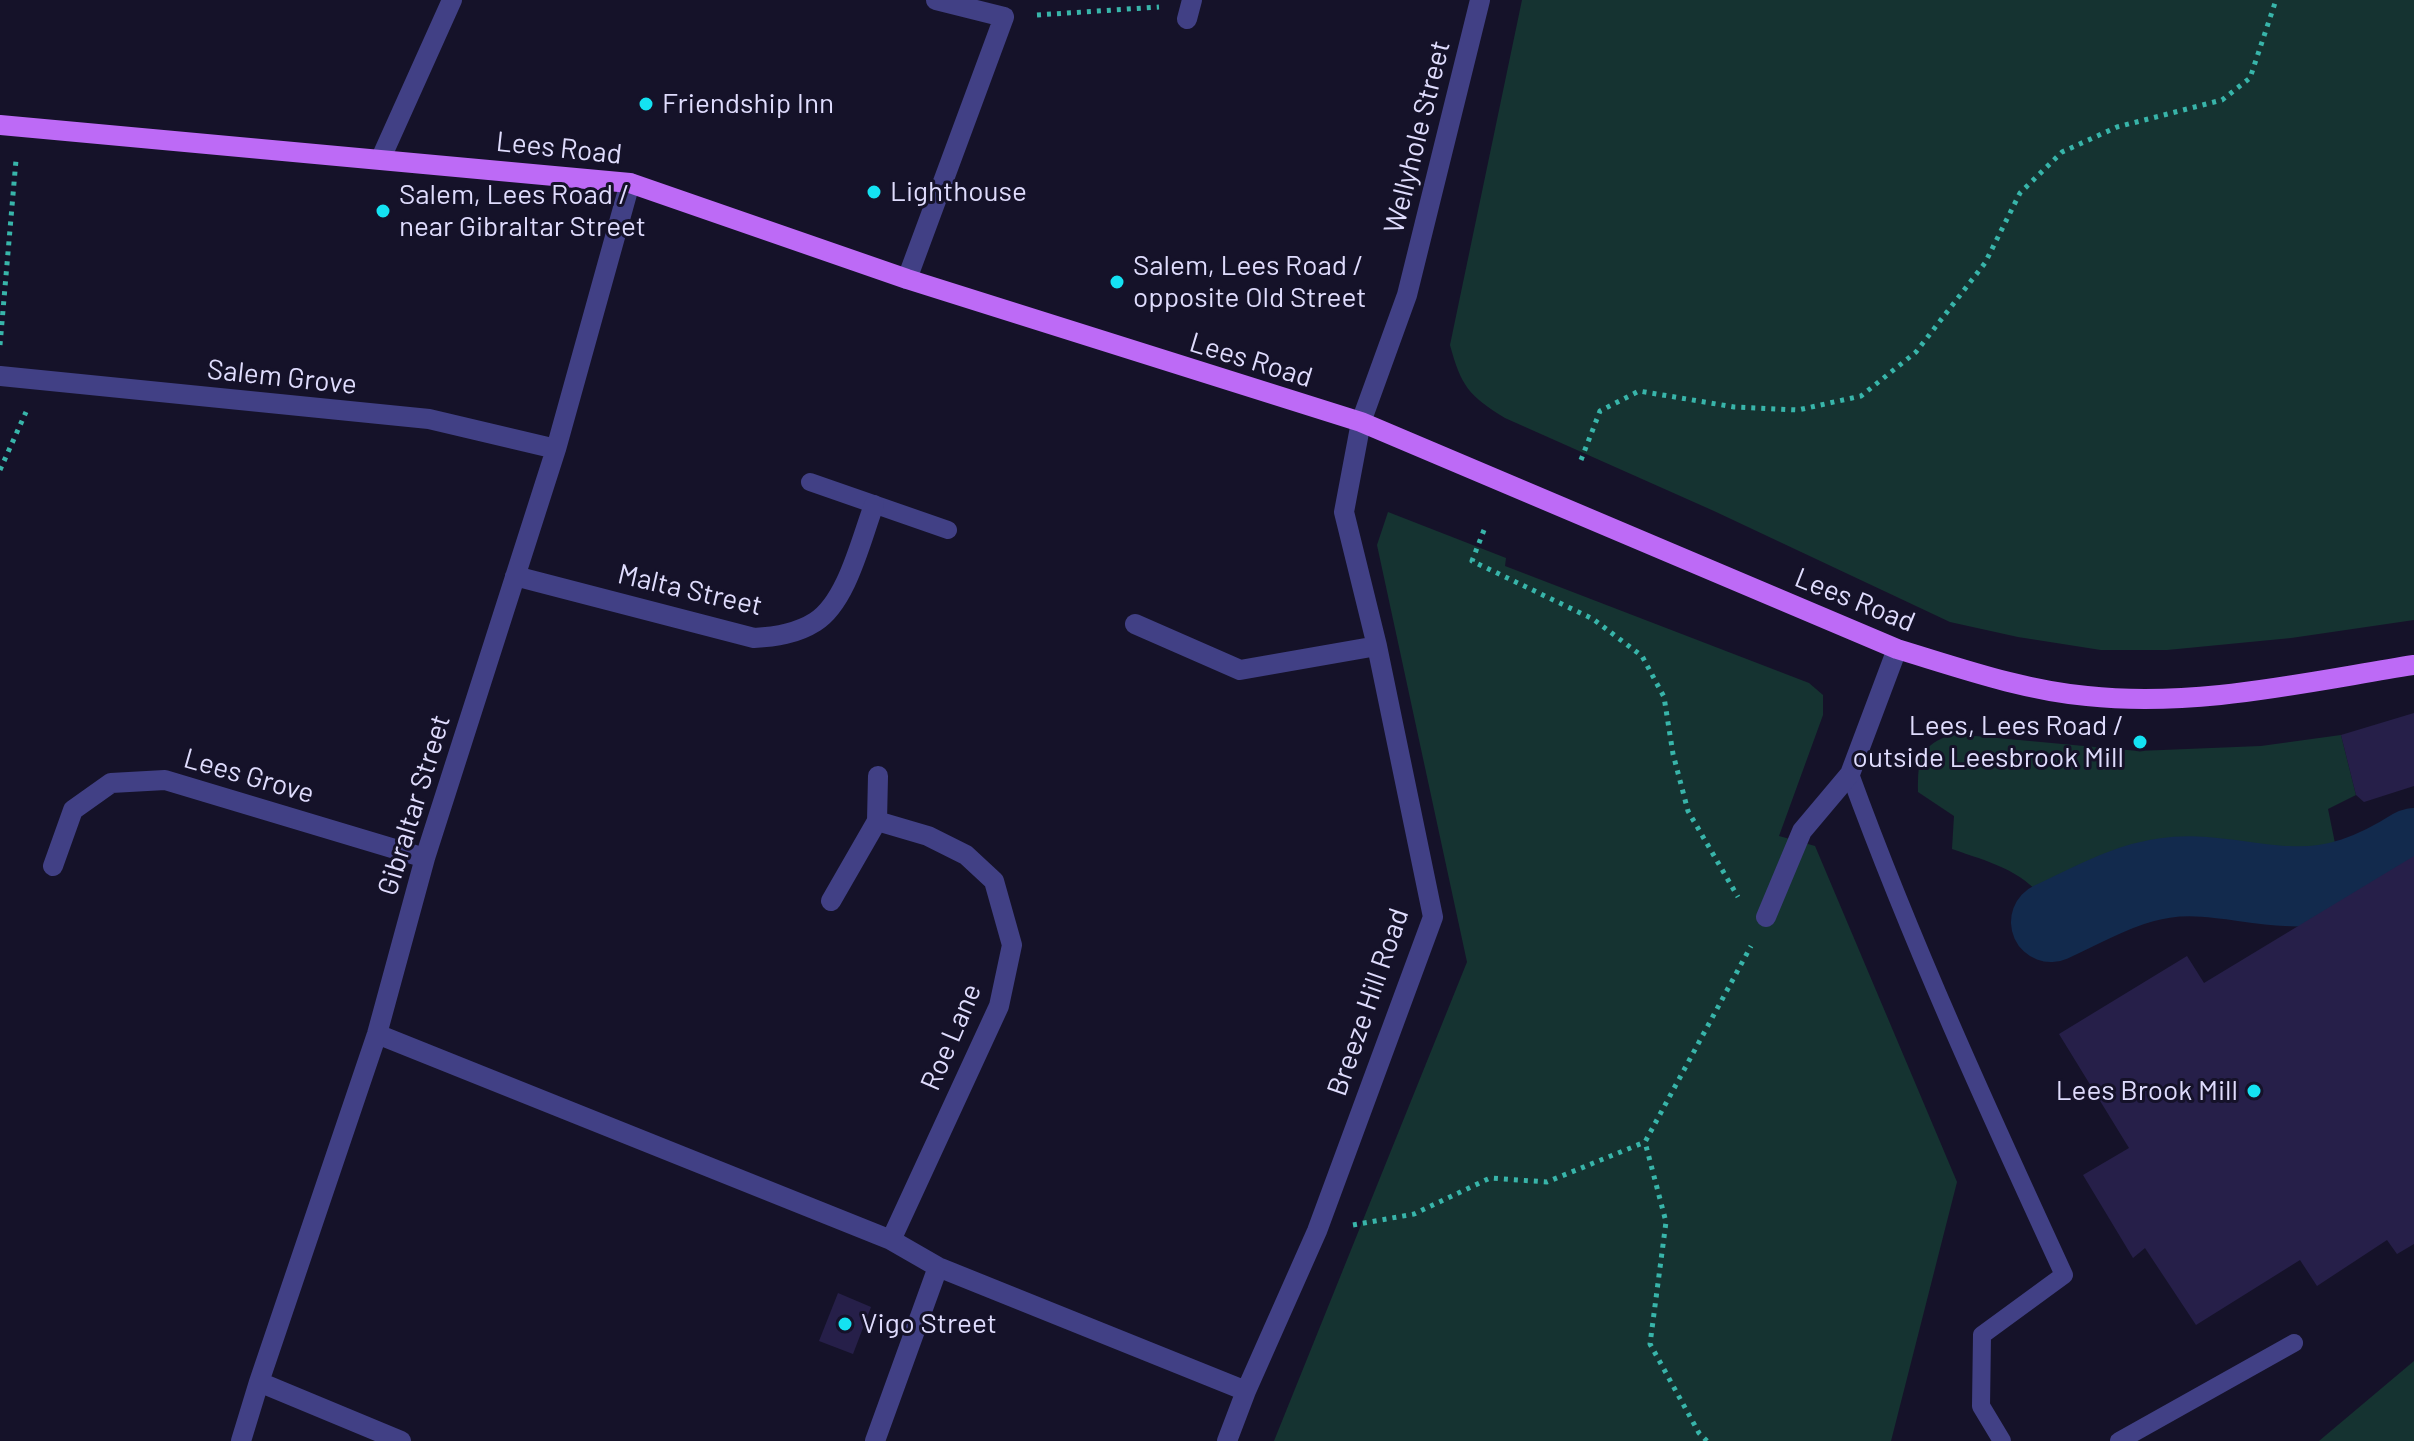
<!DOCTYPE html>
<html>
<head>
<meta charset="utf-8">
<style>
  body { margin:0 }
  canvas { display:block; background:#151229 }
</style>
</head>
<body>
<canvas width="2414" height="1441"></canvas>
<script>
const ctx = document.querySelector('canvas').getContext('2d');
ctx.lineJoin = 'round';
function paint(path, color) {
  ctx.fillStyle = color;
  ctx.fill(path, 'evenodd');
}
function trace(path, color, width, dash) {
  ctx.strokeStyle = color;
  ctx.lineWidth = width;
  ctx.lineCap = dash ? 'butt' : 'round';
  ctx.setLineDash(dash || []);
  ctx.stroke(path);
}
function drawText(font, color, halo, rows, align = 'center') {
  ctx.font = font + ' Barlow,sans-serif';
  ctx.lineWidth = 6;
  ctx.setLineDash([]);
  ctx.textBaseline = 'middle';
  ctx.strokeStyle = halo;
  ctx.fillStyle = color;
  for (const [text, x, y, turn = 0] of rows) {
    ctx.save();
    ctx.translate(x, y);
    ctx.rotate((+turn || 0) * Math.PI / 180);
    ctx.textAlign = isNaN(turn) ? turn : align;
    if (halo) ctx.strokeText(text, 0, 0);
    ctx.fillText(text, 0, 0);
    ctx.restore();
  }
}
paint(new Path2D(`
  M1522,0H2414V620L2291,638L2167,650H2101L2018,637L1950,622L1714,511L1505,418C1469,396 1461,386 1450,345Z
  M1388,512L1506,558L1505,566L1809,683L1823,695V715L1779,836L1815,846L1957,1182L1891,1441H1274L1467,962L1377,545Z
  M1954,734L2138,751L2261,746L2341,735L2356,795L2328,809L2338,858L2302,871L2262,873L2154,864L2109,873L2045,900C2020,869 1989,862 1952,849L1954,816L1918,792C1918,759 1919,745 1954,734Z
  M2414,1361V1441H2319Z`), '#153331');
trace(new Path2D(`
  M2051,922C2086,906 2125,883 2165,878C2206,872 2246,884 2287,886C2335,889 2375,873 2414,848`), '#122a4d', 80);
paint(new Path2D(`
  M2414,713V786L2364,802L2356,795L2341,735Z
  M2414,856V1244L2397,1254L2387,1240L2317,1286L2300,1260L2196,1325L2145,1248L2133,1258L2083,1175L2129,1148L2059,1034L2187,956L2204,983Z
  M838,1293L871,1307L853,1354L819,1341Z`), '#261f49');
trace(new Path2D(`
  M1037,15L1159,7
  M0,345L16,160
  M1581,460L1600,411L1639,391L1734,407L1798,410L1861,396L1916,352L1985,263L2020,193L2062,152L2117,127L2222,100L2250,78L2276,0
  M0,470L26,412
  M1484,530L1472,561L1593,619L1642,656L1664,697L1673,754L1688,811L1738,897
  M1353,1225L1414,1214L1490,1178L1547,1182L1645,1142
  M1707,1441L1699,1433L1650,1344L1666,1222L1645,1142L1751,946`), '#38b5aa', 5, [4, 6]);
trace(new Path2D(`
  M810,482L948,530
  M1850,774C1912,944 1988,1110 2064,1275L1982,1335L1981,1406L2002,1441
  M2119,1441L2294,1343`), '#414085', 18);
trace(new Path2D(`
  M1187,19L1192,0
  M381,158L452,0
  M907,279L1004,17L936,0
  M0,376L429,419L556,449
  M515,576L754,638C775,637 796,634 815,622C847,602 861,539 874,505
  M1135,624L1240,670L1377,646
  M877,821L878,776
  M53,866L73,810L111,783L165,780L425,858
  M831,901L877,821L928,836L966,855L994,881L1012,945L999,1006L891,1240
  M1766,917L1802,831L1850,774L1897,649
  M377,1034L891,1240L938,1267L1246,1391
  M259,1382L401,1441
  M241,1441L259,1382L377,1034L425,858L556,449L630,183
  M875,1441L938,1267
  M1227,1441L1246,1391L1317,1231L1433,917L1377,646L1344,512L1361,422`), '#414085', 20);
trace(new Path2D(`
  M1361,422L1407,295L1480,0`), '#414085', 20);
trace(new Path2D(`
  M0,125L630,183L907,279L1361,422L1897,649C1960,668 2022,690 2087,696C2196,708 2306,682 2414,665`), '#bd6af6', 20);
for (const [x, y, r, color] of [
  [646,104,8,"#14e2f2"],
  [874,192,8,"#14e2f2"],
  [383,211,8,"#14e2f2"],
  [1117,282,8,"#14e2f2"],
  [2140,742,8,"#14e2f2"],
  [2254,1091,8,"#14e2f2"],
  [845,1324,8,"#14e2f2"]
]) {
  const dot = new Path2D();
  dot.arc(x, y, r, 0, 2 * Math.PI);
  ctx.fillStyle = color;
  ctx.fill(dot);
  trace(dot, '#151229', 3);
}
drawText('28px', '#dfdcfd', '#151229', [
  ["Friendship Inn",662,104],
  ["Lighthouse",890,192],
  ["Salem, Lees Road /",399,195],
  ["near Gibraltar Street",399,227],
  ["Salem, Lees Road /",1133,266],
  ["opposite Old Street",1133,298],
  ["Lees, Lees Road /",2124,726,"right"],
  ["outside Leesbrook Mill",2124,758,"right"],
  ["Lees Brook Mill",2238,1091,"right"],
  ["Vigo Street",861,1324]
], 'left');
drawText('28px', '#dfdcfd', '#151229', [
  ["Wellyhole Street",1417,137,-76],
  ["Lees Road",559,148,6],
  ["Lees Road",1251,360,17],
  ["Salem Grove",282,377,6],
  ["Malta Street",690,590,13],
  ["Lees Road",1855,600,22],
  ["Lees Grove",249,776,16],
  ["Gibraltar Street",414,805,-73],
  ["Breeze Hill Road",1368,1002,-71],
  ["Roe Lane",951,1037,-67]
]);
</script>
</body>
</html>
